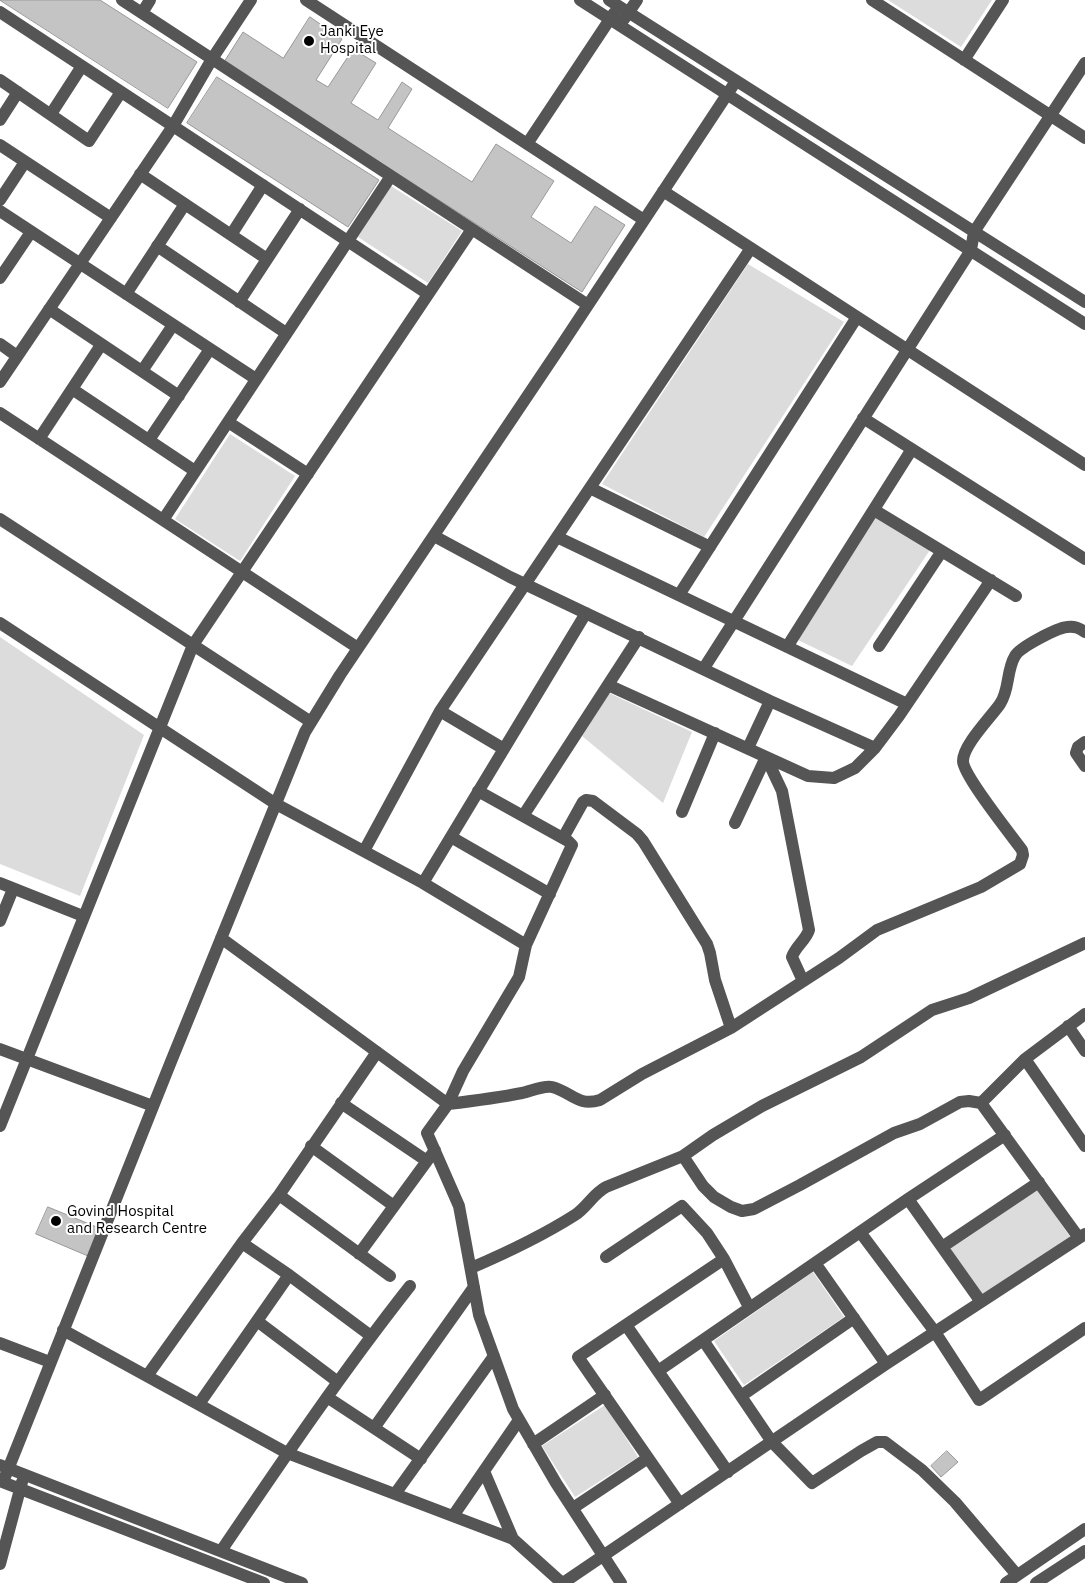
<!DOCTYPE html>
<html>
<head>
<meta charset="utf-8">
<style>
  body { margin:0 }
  canvas { display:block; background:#fff }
</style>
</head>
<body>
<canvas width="1085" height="1583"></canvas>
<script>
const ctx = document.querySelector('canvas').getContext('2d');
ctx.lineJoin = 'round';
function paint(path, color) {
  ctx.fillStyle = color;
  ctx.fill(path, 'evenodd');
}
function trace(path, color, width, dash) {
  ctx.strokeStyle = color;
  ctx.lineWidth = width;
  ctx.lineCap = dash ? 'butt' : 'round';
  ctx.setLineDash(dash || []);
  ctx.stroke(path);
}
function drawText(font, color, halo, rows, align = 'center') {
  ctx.font = font + ' "IBM Plex Sans",sans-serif';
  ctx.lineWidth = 4;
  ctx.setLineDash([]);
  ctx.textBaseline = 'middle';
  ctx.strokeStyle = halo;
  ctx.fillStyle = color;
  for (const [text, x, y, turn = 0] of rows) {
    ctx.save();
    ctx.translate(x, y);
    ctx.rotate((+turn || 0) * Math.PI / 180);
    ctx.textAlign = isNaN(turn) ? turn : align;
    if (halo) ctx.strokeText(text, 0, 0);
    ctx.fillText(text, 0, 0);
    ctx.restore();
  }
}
paint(new Path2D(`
  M888,0H992L961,47Z
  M391,186L462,231L428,283L358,237Z
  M748,264L844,322L704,537L602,484Z
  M230,434L295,476L240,561L175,519Z
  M877,516L932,547L852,666L798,640Z
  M0,637L144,735L80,896L0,864Z
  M609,693L692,732L663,803L582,736Z
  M1038,1190L1070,1237L981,1296L950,1249Z
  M813,1272L844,1317L744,1385L714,1341Z
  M605,1405L638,1457L575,1497L542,1446Z`), '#dcdcdc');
const building = new Path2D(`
  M0,0H100L197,62L168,108Z
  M310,17L342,39L316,80L328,87L353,49L376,63L351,103L378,120L402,82L412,89L388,128L472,182L496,144L554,181L531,217L571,243L595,206L625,225L582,292L224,62L243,32L283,58Z
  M217,77L379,180L348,227L187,123Z
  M48,1207L99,1228L88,1256L36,1234Z
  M947,1451L958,1462L941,1477L931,1466Z`);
paint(building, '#c4c4c4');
trace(building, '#999', 1);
trace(new Path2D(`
  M122,0L588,305
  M306,0L644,220
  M580,0L1085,324
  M609,0L1085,302
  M872,0L1085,138
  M0,12L428,294
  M142,13L150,0
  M624,19L637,0
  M964,60L1003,0
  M0,80L89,141L121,92
  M51,114L82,66
  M0,120L18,92
  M527,144L614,13
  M0,145L111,218
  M140,174L267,259
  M663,191L1085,465
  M0,200L25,162
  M0,211L256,379
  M231,235L263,185
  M157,246L286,333
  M0,278L31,232
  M126,294L185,204
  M239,302L300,209
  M49,309L179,396
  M0,344L17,356
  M142,371L173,325
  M0,382L173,126L212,59L251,0
  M72,389L101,345
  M0,413L358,648
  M863,418L1085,559
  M228,422L308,474
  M39,439L72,389L195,471
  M149,440L210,349
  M590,488L710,547
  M874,510L1016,596
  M0,519L311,722
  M163,520L391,176
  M434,536L510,577L770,701L875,748
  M557,537L907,704
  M679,595L857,317
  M0,623L276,804L423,883L526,945
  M879,646L942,551
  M787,647L912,449
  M704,668L971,250L974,232L1085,63
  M608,685L808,776L834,778L855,768L875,748L899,716L991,580
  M440,711L504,749
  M1085,742L1078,747L1076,753L1085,766
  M748,748L770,701
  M766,757L782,791L809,930C806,940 795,947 792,957L803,981
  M478,791L568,841L572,845L526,945L519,977L463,1071L448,1104C473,1101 497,1098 522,1093C531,1091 544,1085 552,1087C572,1092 577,1107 600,1100L642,1074L731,1028L839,958L877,930L981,887L1020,864L1023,855L1022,850C1011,835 963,775 963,761C963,745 991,717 1000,704C1010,689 1006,671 1015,656C1020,647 1057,628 1067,627C1075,626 1079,628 1085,632
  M682,812L715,733
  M523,816L639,637
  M735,823L766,757
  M451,837L550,894
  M563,838L583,802L586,800L593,801L637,834L643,841L707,944L710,953L715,980L731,1028
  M364,851L440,711L751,248
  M0,883L83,916
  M423,883L586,613
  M0,921L13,889
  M221,938L448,1104L427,1133L459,1206L479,1315L513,1409L556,1483L621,1583
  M1068,1026L1085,1051
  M0,1049L153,1106
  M1025,1059L1085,1146
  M341,1103L427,1161
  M981,1103L1025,1059L1085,1014
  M0,1126L193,645L472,229
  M311,1146L394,1206
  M683,1156L703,1186L714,1197L731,1207L742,1211L754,1209L800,1185L894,1133L920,1124L960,1102L969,1101L981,1103L1079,1238
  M279,1195L390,1276
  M908,1199L981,1302
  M860,1232L935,1332L979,1400L1085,1328
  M242,1243L289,1275L371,1336
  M942,1247L1039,1182
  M359,1254L435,1150
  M606,1257L682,1206L707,1233L724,1259L749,1307
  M815,1263L886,1364
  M471,1268C506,1253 542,1236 575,1215C587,1207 593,1194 606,1187L683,1156L713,1135L762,1106L861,1057L932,1010L969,998L1085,943
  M257,1321L338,1382
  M626,1325L728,1472
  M63,1330L287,1453L513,1539L562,1583
  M703,1340L772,1442L812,1483L861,1451L877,1442H885L922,1470L955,1502L1017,1575
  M0,1343L50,1362
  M658,1371L908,1199L1005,1135
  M147,1376L242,1243L279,1195L377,1052
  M741,1396L854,1318
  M327,1397L421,1459
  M199,1404L289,1275
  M374,1428L474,1287
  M533,1444L605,1395
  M0,1465L302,1583
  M484,1471L513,1539
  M0,1481L264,1583
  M3,1482L170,1064L305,732L340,675L559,349L736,81
  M395,1494L494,1356
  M680,1504L578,1357L724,1259
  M573,1508L648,1458
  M453,1516L519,1420
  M221,1551C282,1461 343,1371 410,1286
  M0,1564L22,1482
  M563,1583L886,1364L1085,1234
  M1006,1583L1085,1529
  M1036,1583L1085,1551`), '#555', 12);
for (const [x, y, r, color] of [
  [309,41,6,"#000"],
  [56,1221,6,"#000"]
]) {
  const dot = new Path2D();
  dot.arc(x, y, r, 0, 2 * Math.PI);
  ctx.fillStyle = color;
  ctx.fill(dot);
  trace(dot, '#fff', 2);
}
drawText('15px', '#000', '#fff', [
  ["Janki Eye",320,32],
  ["Hospital",320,49],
  ["Govind Hospital",67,1212],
  ["and Research Centre",67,1229]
], 'left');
</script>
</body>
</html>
